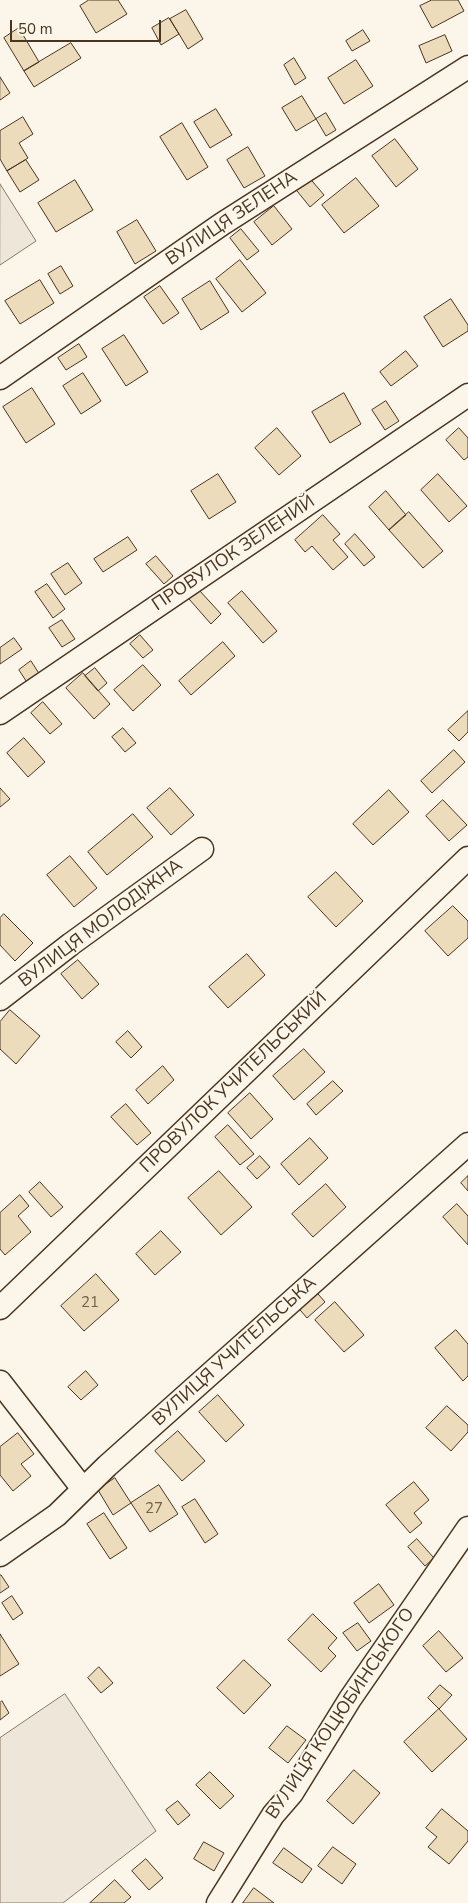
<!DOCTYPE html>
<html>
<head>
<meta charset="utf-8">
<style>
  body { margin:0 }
  #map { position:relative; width:468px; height:1903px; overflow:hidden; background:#fbf6e9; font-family:"Nunito Sans",sans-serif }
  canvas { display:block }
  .scale { position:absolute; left:10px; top:20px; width:151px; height:22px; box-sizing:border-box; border:2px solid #4a3520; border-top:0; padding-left:6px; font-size:15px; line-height:18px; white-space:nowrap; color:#4a3520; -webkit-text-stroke:4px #fbf6e9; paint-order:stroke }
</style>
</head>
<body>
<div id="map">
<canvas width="468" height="1903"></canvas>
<div class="scale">50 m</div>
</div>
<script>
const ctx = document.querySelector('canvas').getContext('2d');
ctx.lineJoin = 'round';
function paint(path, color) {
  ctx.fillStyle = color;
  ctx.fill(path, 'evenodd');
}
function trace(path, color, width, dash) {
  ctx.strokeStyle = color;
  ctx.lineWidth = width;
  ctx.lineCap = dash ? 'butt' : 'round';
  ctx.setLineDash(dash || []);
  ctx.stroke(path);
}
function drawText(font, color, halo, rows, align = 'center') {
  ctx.font = font + ' "Nunito Sans",sans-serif';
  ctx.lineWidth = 4;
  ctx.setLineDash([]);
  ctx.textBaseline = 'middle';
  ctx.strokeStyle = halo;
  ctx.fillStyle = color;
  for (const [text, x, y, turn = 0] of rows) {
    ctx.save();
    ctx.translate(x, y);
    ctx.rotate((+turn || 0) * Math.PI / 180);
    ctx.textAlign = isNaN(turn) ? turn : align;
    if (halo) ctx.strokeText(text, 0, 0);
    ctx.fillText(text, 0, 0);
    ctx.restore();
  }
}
const green = new Path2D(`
  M0,184L36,241L0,265Z
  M65,1694L156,1831L63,1903H0V1738Z`);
paint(green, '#ede6d9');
trace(green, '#887966', 1);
const building = new Path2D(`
  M89,0H118L127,14L96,33L80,6Z
  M432,0H458L464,11L432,28L420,6Z
  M186,10L203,39L188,49L170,19Z
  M169,18L179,34L161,45L152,28Z
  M19,28L39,62L24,71L4,38Z
  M363,30L370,41L352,51L346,41Z
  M445,35L452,51L426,63L419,46Z
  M71,43L81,58L34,87L24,71Z
  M294,58L306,78L295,85L284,65Z
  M356,60L373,86L344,104L328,78Z
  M0,77L10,93L0,100Z
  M302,96L316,119L296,131L282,108Z
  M216,109L232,135L210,148L194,122Z
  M326,113L336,130L326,136L316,119Z
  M23,117L33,134L19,143L28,158L7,171L0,159V131Z
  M182,123L208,167L187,180L160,137Z
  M395,139L418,169L396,187L372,156Z
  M248,147L265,176L244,188L227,160Z
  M26,160L39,180L20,192L7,171Z
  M307,175L324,195L310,207L293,186Z
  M356,178L379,206L344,233L322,205Z
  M75,180L93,210L56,232L38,203Z
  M274,206L292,229L272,245L254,222Z
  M137,220L156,251L135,264L117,232Z
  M241,229L259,251L247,260L230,238Z
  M240,260L266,293L242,312L216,279Z
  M61,266L73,286L60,294L48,274Z
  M40,280L54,303L20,324L5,301Z
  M210,281L229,312L201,330L182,299Z
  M160,286L179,313L163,324L144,297Z
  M451,299L468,325V331L443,347L424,317Z
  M124,335L148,372L126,386L102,349Z
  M79,344L87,357L66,370L58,358Z
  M406,351L418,366L391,386L380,372Z
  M83,373L101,401L81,414L63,386Z
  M32,388L55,424L26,443L3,407Z
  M344,393L361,424L330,443L312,412Z
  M386,401L399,421L385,430L372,410Z
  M277,428L301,456L279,475L255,448Z
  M459,428L468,438V457L464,460L446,440Z
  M218,474L236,502L209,519L191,491Z
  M438,474L467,506L449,522L421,490Z
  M386,491L406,515L389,530L369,507Z
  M409,512L443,551L423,568L389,530Z
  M323,515L340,534L333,540L348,557L333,570L312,546L305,552L295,540Z
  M355,534L375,557L364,566L345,544Z
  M128,537L137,550L103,572L94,559Z
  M156,556L173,576L164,584L146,564Z
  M68,563L82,583L65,595L51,574Z
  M47,584L65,609L53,618L35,592Z
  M199,590L221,614L211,624L189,599Z
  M242,591L277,631L263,643L228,603Z
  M62,620L75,639L62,647L49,628Z
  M140,635L153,650L143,658L130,644Z
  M14,638L22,649L0,664V648Z
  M223,642L235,656L191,695L179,681Z
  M31,661L40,675L28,684L19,670Z
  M143,665L161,685L133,711L114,690Z
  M95,668L107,683L98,691L85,676Z
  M83,673L110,704L94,719L66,688Z
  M43,702L62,724L50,734L31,713Z
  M468,711V732L459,741L448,730Z
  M123,728L136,743L125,752L112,737Z
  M24,738L45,762L28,777L7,753Z
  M454,750L465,762L432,793L421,781Z
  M0,788L10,799L0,807Z
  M170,788L194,815L171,835L147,808Z
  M389,790L409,812L373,845L353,824Z
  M443,800L467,825L449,841L426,816Z
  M133,814L153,837L107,875L88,852Z
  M70,856L97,888L74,907L47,875Z
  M336,872L363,901L336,927L308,897Z
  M453,906L468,921V938L448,956L425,931Z
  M4,914L33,943L15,961L0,945V918Z
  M247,954L265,975L228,1008L209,987Z
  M78,960L99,984L82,999L61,974Z
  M10,1010L40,1036L16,1064L0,1049V1022Z
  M128,1031L142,1047L131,1058L116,1042Z
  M304,1049L325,1072L294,1100L273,1076Z
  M163,1066L174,1080L148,1104L136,1090Z
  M333,1081L343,1091L316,1115L307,1104Z
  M250,1093L273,1119L251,1139L228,1113Z
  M126,1104L151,1133L137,1145L111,1117Z
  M228,1125L254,1154L240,1165L215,1137Z
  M310,1138L328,1158L299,1185L281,1164Z
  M260,1156L270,1167L257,1179L247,1168Z
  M219,1171L252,1207L221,1235L188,1198Z
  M468,1176V1191L461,1183Z
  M40,1182L63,1207L51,1217L29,1192Z
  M326,1184L346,1207L313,1237L292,1214Z
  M20,1195L29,1206L18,1216L31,1232L5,1255L0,1249V1213Z
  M457,1204L468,1216V1245L443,1217Z
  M161,1231L181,1252L155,1275L136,1254Z
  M96,1274L119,1300L84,1331L61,1306Z
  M312,1287L325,1302L307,1318L294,1303Z
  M335,1302L364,1335L344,1352L315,1320Z
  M456,1330L468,1344V1376L463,1381L435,1348Z
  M86,1371L98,1385L81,1400L68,1387Z
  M218,1395L244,1425L226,1442L199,1412Z
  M447,1406L468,1425V1432L451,1451L426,1428Z
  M178,1431L205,1461L182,1481L155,1451Z
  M18,1433L34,1454L21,1464L31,1476L13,1491L0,1475V1447Z
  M115,1478L131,1503L113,1515L98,1490Z
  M414,1482L429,1500L414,1513L422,1523L410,1533L386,1505Z
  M159,1485L178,1514L150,1532L131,1503Z
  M195,1499L218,1534L205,1543L182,1507Z
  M104,1513L127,1548L110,1559L87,1524Z
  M417,1539L434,1558L425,1566L408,1547Z
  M0,1575H1L9,1587L0,1593Z
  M379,1584L394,1605L369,1623L354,1603Z
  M12,1596L23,1613L13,1620L2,1603Z
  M313,1614L337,1638L328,1648L336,1656L321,1672L288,1640Z
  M358,1623L371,1641L357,1651L343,1633Z
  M439,1631L463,1658L446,1672L423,1646Z
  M0,1634L19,1664L0,1676Z
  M244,1660L271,1685L244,1714L217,1688Z
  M99,1667L113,1683L101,1693L88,1678Z
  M440,1685L452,1695L439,1709L428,1698Z
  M2,1701L9,1713L0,1720V1703Z
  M439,1709L467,1739L432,1772L404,1742Z
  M287,1726L306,1740L288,1763L269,1748Z
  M354,1770L380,1793L353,1824L327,1801Z
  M210,1772L234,1796L220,1809L196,1785Z
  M178,1801L190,1815L178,1825L166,1810Z
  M442,1809L468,1831V1841L449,1864L428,1847L437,1837L426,1828Z
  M204,1842L224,1853L214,1871L194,1859Z
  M333,1847L356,1864L342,1884L318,1866Z
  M284,1848L312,1869L302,1883L273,1863Z
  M146,1859L163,1878L149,1890L132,1871Z
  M115,1880L131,1897L124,1903H90Z
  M254,1888L274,1903H243Z`);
paint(building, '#ecdcbc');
trace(building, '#4a3520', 1);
const minor = new Path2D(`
  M0,378L222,224L468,67
  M0,713L468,395
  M0,999L71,944L202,849
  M0,1308L468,858
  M0,1382L83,1489
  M0,1555L57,1515L107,1466L468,1144
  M218,1903L273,1815L292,1793L350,1699L468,1528`);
trace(minor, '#4a3520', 25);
trace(minor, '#fbf6e9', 22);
drawText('15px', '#725f47', null, [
  ["21",90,1303],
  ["27",154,1509]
]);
drawText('18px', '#4a3520', '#fbf6e9', [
  ["ВУЛИЦЯ ЗЕЛЕНА",232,219,-34],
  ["ПРОВУЛОК ЗЕЛЕНИЙ",234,554,-34],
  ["ВУЛИЦЯ МОЛОДІЖНА",101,924,-37],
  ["ПРОВУЛОК УЧИТЕЛЬСЬКИЙ",234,1083,-44],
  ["ВУЛИЦЯ УЧИТЕЛЬСЬКА",235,1352,-42],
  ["ВУЛИЦЯ КОЦЮБИНСЬКОГО",341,1714,-56]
]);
</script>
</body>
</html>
